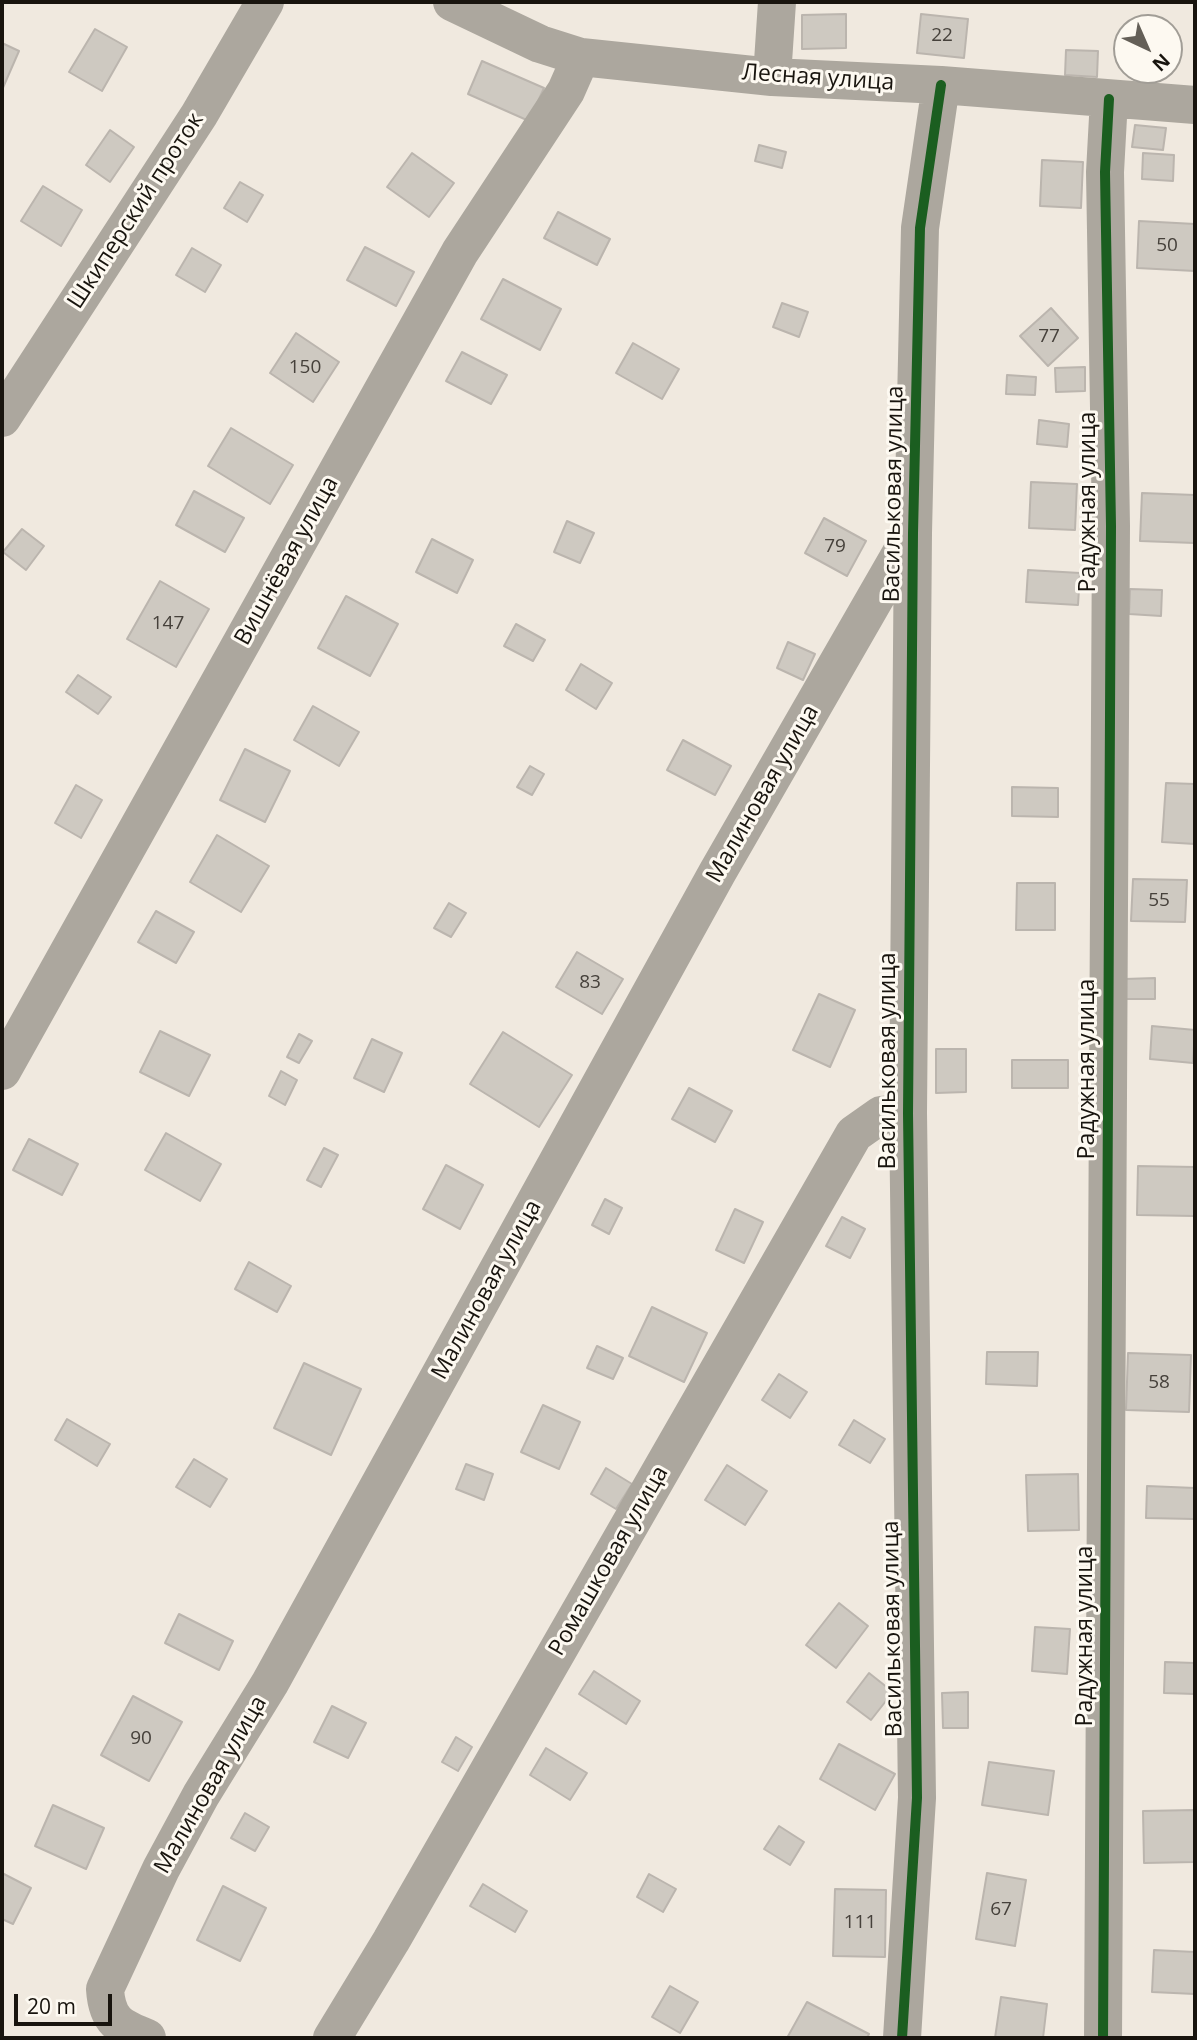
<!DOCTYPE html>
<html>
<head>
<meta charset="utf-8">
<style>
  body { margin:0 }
  #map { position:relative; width:1197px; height:2040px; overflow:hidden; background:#f0e9df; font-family:"Open Sans",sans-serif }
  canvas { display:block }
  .frame { position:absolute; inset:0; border:4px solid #18140e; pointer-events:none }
  .north { position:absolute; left:1113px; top:14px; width:70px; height:70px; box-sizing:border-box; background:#fdf9f1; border:2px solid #a19d96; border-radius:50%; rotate:136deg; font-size:19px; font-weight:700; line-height:28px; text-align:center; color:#18140e }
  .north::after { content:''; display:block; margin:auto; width:24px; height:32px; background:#645f57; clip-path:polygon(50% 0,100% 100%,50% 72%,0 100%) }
  .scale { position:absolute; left:14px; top:1994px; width:98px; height:32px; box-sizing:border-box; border:4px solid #18140e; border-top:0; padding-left:9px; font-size:21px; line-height:24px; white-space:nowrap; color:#18140e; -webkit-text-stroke:5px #fdf9f1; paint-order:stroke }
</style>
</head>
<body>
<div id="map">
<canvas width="1197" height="2040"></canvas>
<div class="frame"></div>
<div class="north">N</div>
<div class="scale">20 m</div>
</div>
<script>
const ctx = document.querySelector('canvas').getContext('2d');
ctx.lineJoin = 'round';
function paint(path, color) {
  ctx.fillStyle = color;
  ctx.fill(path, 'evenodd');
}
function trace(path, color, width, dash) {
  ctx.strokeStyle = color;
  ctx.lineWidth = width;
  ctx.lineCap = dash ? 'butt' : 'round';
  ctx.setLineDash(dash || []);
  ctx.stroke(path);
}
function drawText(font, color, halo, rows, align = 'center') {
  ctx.font = font + ' "Open Sans",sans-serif';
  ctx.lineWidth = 6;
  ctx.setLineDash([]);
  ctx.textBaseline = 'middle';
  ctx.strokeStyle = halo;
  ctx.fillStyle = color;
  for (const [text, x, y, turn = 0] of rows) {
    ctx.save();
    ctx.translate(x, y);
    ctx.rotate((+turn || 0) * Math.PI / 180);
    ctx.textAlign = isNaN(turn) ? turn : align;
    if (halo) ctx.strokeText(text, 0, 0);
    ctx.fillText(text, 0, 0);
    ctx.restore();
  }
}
const building = new Path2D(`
  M846,14V48L802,49V15Z
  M921,14L968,19L964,58L917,53Z
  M95,29L127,47L102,91L69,72Z
  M2,43L19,51L2,90Z
  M1066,50L1098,51L1097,77L1065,75Z
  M482,61L544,88L529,121L468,94Z
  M1135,125L1166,128L1163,150L1132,147Z
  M110,130L134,147L110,182L86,165Z
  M759,145L786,152L782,168L755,161Z
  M412,153L454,183L429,217L387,187Z
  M1143,153L1174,155L1173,181L1142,179Z
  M1042,160L1083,162L1081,208L1040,206Z
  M240,182L263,195L247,222L224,208Z
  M43,186L82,210L61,246L21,221Z
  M558,212L610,239L597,265L544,238Z
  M1139,221L1195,224V271L1137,268Z
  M365,247L414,272L396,306L347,280Z
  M192,248L221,265L205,292L176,275Z
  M503,279L561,309L540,350L481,319Z
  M782,303L808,312L799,337L773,327Z
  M1051,308L1078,338L1048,366L1020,336Z
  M296,333L339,362L313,402L270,373Z
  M633,343L679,369L662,399L616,373Z
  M462,352L507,375L491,404L446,381Z
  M1085,367V391L1056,392L1055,368Z
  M1007,375L1036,377L1035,395L1006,394Z
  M1039,420L1069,424L1067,447L1037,444Z
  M231,428L293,465L270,504L208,466Z
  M1031,482L1077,484L1075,530L1029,528Z
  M194,491L244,518L225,552L176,525Z
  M1142,493L1195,495V543L1140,541Z
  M824,518L866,541L847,576L805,553Z
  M567,521L594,533L580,563L554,552Z
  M22,529L44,546L26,570L3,552Z
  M432,539L473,560L457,593L416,572Z
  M1028,570L1080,573L1078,605L1026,602Z
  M160,581L209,609L176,667L127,639Z
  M1130,589L1162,590L1161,616L1129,614Z
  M346,596L398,624L370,676L318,648Z
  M516,624L545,640L533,661L504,646Z
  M788,642L815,654L803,680L777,668Z
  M581,664L612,683L596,709L566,690Z
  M78,675L111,697L98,714L66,692Z
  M313,706L359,732L339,766L294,740Z
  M683,740L731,766L715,795L667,770Z
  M245,749L290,771L265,822L220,800Z
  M530,766L544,774L532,795L517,787Z
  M1166,783L1195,784V844L1162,842Z
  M76,785L102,800L81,838L55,823Z
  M1012,787L1058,788V817L1012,816Z
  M217,835L269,866L241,912L190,882Z
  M1133,879L1187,880L1185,922L1131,921Z
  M1017,883H1055V930H1016Z
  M449,903L466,913L451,937L434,928Z
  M156,911L194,932L176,963L138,942Z
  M577,952L623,979L602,1014L556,987Z
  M1155,978V999H1125V979Z
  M819,994L855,1010L830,1067L793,1050Z
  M1152,1026L1195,1030L1193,1063L1150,1059Z
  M160,1031L210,1055L189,1096L140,1072Z
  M503,1032L572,1075L539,1127L470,1084Z
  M299,1034L312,1041L299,1063L287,1057Z
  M372,1039L402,1053L384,1092L354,1078Z
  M936,1049H966V1092L936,1093Z
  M1012,1060H1068V1088H1012Z
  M281,1071L297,1080L285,1105L269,1096Z
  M689,1088L732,1111L715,1142L672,1119Z
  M166,1133L221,1164L200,1201L145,1170Z
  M29,1139L78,1164L62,1195L13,1170Z
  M324,1148L338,1155L321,1187L307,1180Z
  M446,1165L483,1185L460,1229L423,1209Z
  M1138,1166L1195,1167L1194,1216L1137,1215Z
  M605,1199L622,1208L609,1234L592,1225Z
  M735,1209L763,1222L744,1263L716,1250Z
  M842,1217L865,1229L850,1258L826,1246Z
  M249,1262L291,1286L277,1312L235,1289Z
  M652,1307L707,1333L684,1382L629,1356Z
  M597,1346L623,1358L613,1379L587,1368Z
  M987,1352H1038L1037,1386L986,1384Z
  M1128,1353L1191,1355L1189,1412L1126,1410Z
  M304,1363L361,1389L331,1455L274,1428Z
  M779,1374L807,1392L790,1418L762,1400Z
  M543,1405L580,1422L559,1469L521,1452Z
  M67,1419L110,1444L97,1466L55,1440Z
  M854,1420L885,1439L870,1463L839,1445Z
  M194,1459L227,1479L210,1507L176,1487Z
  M466,1464L493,1474L484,1500L456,1489Z
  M727,1465L767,1491L745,1525L705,1500Z
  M606,1468L632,1484L616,1509L591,1494Z
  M1078,1474L1079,1530L1028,1531L1026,1475Z
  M1147,1486L1195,1488L1194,1519L1146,1518Z
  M839,1603L868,1626L836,1668L806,1645Z
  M179,1614L233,1641L219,1670L165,1643Z
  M1035,1627L1070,1629L1067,1674L1032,1671Z
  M1165,1662L1195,1663V1694L1164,1693Z
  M594,1671L640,1701L626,1724L579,1694Z
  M869,1673L893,1692L871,1720L847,1702Z
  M968,1692V1728H943L942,1693Z
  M133,1696L182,1722L149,1781L101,1755Z
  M332,1706L366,1723L348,1758L314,1742Z
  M456,1737L472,1747L458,1771L442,1762Z
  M839,1744L895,1774L875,1810L820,1779Z
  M546,1748L587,1773L570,1800L530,1775Z
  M989,1762L1054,1771L1048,1815L982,1805Z
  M53,1805L104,1828L86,1869L35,1846Z
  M1195,1810V1862L1144,1863L1143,1811Z
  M245,1813L269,1827L255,1851L231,1838Z
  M779,1826L804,1842L790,1865L764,1849Z
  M2,1873L31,1888L13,1924L2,1919Z
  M987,1873L1026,1880L1015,1946L976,1939Z
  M649,1874L676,1889L663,1912L637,1897Z
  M483,1884L527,1911L515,1932L470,1906Z
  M223,1886L266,1908L240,1961L197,1940Z
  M835,1889L886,1890L885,1957L833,1956Z
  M1154,1950L1195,1952V1994L1152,1992Z
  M670,1986L698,2002L680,2033L652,2017Z
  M1001,1997L1047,2004L1043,2038H995Z
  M807,2002L869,2034L867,2038H787Z`);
paint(building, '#cec9c1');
trace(building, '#bbb5ae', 2);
trace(new Path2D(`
  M452,2L540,44L581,57L772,77L941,85L1195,105
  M772,77L777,2
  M2,418L199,115L265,2
  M2,1071L460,252L566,91L581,57
  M147,2038C119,2027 107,2021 105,1989L161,1869L201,1795L270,1683L717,873L912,534
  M332,2038L391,1941L854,1134L881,1115L908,1113
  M902,2038L917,1798L908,1113L913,533L920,228L941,85
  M1103,2038L1111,526L1105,172L1109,99`), '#aca79e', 38);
trace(new Path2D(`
  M902,2038L917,1798L908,1113L913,533L920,228L941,85
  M1103,2038L1111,526L1105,172L1109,99`), '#1b5e20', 10);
drawText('19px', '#46413b', null, [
  ["22",942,36],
  ["50",1167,246],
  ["77",1049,337],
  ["150",305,368],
  ["79",835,547],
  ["147",168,624],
  ["55",1159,901],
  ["83",590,983],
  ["58",1159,1383],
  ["90",141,1739],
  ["67",1001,1910],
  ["111",860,1923]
]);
drawText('23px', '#18140e', '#fdf9f1', [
  ["Лесная улица",818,78,4],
  ["Шкиперский проток",136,211,-57],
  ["Васильковая улица",894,494,-89],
  ["Радужная улица",1088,502,-90],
  ["Вишнёвая улица",287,561,-61],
  ["Малиновая улица",763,794,-60],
  ["Васильковая улица",888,1061,-90],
  ["Радужная улица",1087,1069,-90],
  ["Малиновая улица",487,1290,-61],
  ["Ромашковая улица",609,1561,-60],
  ["Васильковая улица",893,1629,-91],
  ["Радужная улица",1085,1636,-90],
  ["Малиновая улица",211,1785,-60]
]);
</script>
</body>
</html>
